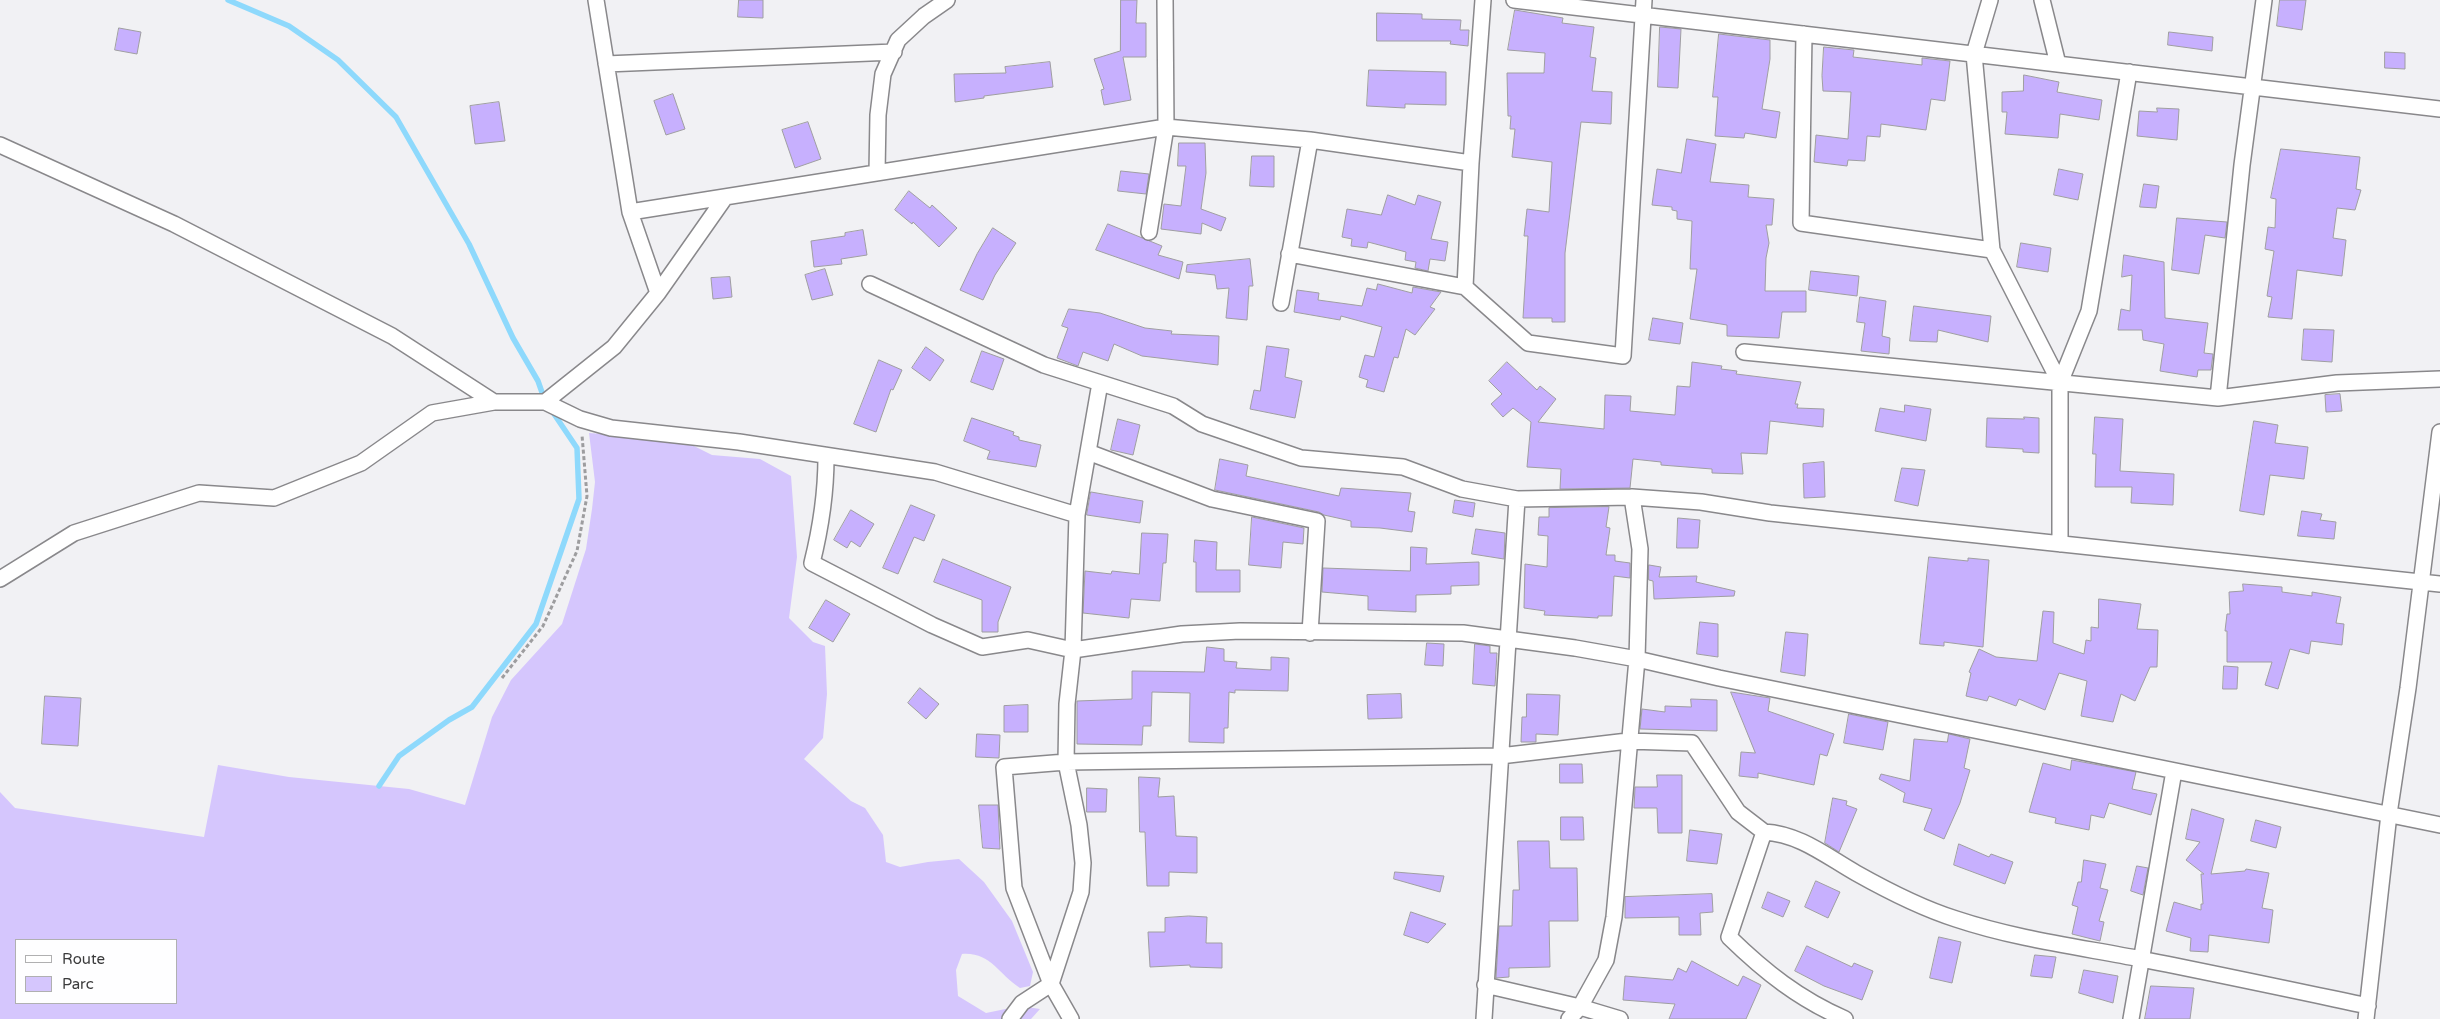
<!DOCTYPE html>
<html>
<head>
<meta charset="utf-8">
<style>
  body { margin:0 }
  #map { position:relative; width:2440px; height:1019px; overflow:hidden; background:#f1f1f4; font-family:"Varela Round",sans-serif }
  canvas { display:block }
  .legend { position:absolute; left:15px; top:939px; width:162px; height:65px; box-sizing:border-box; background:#fefeff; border:1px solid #b0b0b1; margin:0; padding:6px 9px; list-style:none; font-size:15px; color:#3b3b3c }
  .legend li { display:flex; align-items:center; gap:10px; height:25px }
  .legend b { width:25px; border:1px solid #b0b0b1 }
</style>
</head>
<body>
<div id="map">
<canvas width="2440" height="1019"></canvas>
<ul class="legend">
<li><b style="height:6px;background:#fff"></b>Route</li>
<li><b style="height:14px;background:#d5c6fd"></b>Parc</li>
</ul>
</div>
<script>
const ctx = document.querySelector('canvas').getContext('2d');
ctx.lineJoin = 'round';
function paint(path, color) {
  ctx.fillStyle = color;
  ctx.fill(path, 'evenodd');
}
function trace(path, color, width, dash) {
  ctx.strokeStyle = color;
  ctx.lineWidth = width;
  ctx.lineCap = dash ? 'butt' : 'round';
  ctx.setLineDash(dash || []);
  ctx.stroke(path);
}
paint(new Path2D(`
  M589,433L682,440L712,455L760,459L791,476L797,557L789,618L813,642L825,646L827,694L823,738L804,759L851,801L865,808L883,835L886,862L900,867L928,862L959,859L984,882L1012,921L1033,972L1030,986L1020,988C998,974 991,952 962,954L956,970L958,996L986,1013L1020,1006L1040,1009L1031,1019H0V792L15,808L204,837L218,765L289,777L409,789L465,805L492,717L511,680L562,624L586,549L592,509L595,482ZM16,940H176V1003H16Z`), '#d5c6fd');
trace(new Path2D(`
  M228,0L289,26L338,60L396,117L469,244L513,338L538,381L545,401
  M379,786L399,756L449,720L472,707L536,624L579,499L577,448L550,408`), '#8ed9fc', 5.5);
const building = new Path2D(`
  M739,0H763V18L738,17Z
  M1121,0H1137L1136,23H1146V57H1123L1131,100L1104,105L1101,90L1104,89L1094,59L1120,51Z
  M2280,0H2306L2302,30L2277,26Z
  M1515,10L1563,18L1562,23L1594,27L1590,57L1596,58L1592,91L1612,92L1611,124L1581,122L1565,253V322H1552V318H1523L1528,236H1524L1527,209L1549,212L1552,162L1512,157L1515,129H1510L1511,116H1508L1507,73H1544L1545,53L1508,50Z
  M1377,13L1422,14V19L1461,20L1460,30H1469L1468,46L1450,44L1451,41H1377Z
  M1660,27L1681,29L1678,88L1658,87Z
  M119,28L141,32L137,54L115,50Z
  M2169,32L2213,37L2212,51L2168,45Z
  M1719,34L1770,40V59L1762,109L1780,112L1776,138L1745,133L1744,138L1715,136L1718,97H1713Z
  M1824,47L1854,50L1853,57L1922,65V58L1950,61L1945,101L1931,99L1926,130L1881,124L1880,137L1867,136L1865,161L1848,160L1847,166L1814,162L1816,135L1848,139L1851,92L1823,91L1822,76Z
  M2385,52L2405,53V69L2385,68Z
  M1050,62L1053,87L984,96V98L955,102L954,74L1006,73L1005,67Z
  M1369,70L1446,72V105L1405,104V108L1367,106Z
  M2024,75L2059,82L2057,92L2102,100L2099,120L2060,114L2058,138L2005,134L2007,112H2002V92L2023,91Z
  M673,94L685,129L666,135L654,101Z
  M499,102L505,141L475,144L470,106Z
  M2157,108L2179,109L2177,140L2137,136L2139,111L2157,112Z
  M808,122L821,159L795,168L782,130Z
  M1687,139L1716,144L1710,182L1749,185L1748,197L1774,199L1772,225H1766L1769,243L1766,258L1765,291H1806V312H1782L1779,338L1727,336V325L1690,319L1697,269H1690L1692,221L1677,219V211L1672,210V207L1652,205L1657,169L1681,173Z
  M1179,143H1205L1206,173L1201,209L1226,218L1221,231L1202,223L1201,234L1161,229L1164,204L1181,206L1186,166H1178Z
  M2281,149L2360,157L2356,189L2361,190L2355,210L2337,208L2333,238L2346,240L2342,276L2297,270L2292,319L2268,317L2272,297L2267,296L2274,251L2265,249L2268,227L2275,228L2276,199L2271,198Z
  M1252,156H1274V187L1250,186Z
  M2059,169L2083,174L2078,200L2054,195Z
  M1121,171L1149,174L1146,194L1118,191Z
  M2144,184L2159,186L2156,208L2140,207Z
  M909,191L930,208L932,205L957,228L939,247L913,222L912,224L895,210Z
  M1388,195L1415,205L1418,195L1441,202L1431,239L1448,242L1445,261L1430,259L1428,271L1415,268L1416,262L1405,260L1406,252L1368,242L1367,248L1351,246L1352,239L1342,237L1347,209L1381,215Z
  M2177,218L2227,222L2225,238L2205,235L2199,274L2172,270Z
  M1108,224L1162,246L1158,255L1183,262L1179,279L1096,250Z
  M993,228L1016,243L995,275L983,300L960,290L977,254Z
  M863,230L867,255L841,259L842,264L814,267L811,241L845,236V233Z
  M2021,243L2051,248L2048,272L2017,267Z
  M2124,255L2164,262L2165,318L2208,323L2204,353L2213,354L2211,370H2198L2197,377L2160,371L2164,344L2143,340L2142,330H2118L2121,309L2130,311L2132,275L2122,277Z
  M1250,259L1253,286H1249L1247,320L1226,318L1229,288L1217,289L1215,275L1186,272L1187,265Z
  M825,269L833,295L812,300L805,275Z
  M1811,271L1859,276L1857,296L1809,290Z
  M730,277L732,297L713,299L711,278Z
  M1378,284L1412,293L1413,287L1441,292L1430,307L1435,309L1415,335L1406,329L1398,358L1394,357L1384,392L1366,387L1368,380L1359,377L1365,355L1374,357L1382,327L1341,316L1340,320L1294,312L1297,290L1319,293L1318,300L1362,306L1367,288L1376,290Z
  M1860,297L1886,301L1882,336L1890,338L1889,354L1861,351L1865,323L1857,322Z
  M1914,306L1991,316L1988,342L1938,330L1937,342L1910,341Z
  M1069,309L1100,313L1145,328L1172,331L1171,334L1219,336L1218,365L1142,356L1114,344L1108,361L1083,352L1078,366L1057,358L1068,328L1062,326Z
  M1653,318L1683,323L1680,344L1649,340Z
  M2304,329L2334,330L2332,362L2302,360Z
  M1267,346L1289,349L1285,377L1302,381L1295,418L1250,409L1254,390L1260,391Z
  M926,347L944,360L930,381L912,368Z
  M982,351L1004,359L993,390L971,382Z
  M879,360L902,370L893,390L891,389L876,432L854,424Z
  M1507,362L1537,390L1540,386L1556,399L1538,422L1604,429L1605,395L1631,396L1630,411L1675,415L1677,386L1690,387L1692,362L1722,366L1721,369L1737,371L1736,374L1801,382L1795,404H1798L1797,408L1824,409L1823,427L1770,421L1767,454L1741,453L1743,474L1712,473V469L1661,465V462L1633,459L1630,488L1560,489L1561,469L1527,467L1531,422L1513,408L1503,417L1491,404L1502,394L1489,381Z
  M2340,394L2342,411L2326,412L2325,395Z
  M1905,405L1931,409L1926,441L1875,431L1880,408L1904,412Z
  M2024,417L2039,418V453L2023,452V449L1986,447L1987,418L2024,419Z
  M2095,417L2123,419L2120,471L2174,474L2173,505L2131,503L2132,487H2095L2096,454H2093Z
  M972,418L1014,432L1013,435L1019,437V440L1041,445L1036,467L987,459L990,451L964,441Z
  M1118,419L1140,425L1133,455L1111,450Z
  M2254,421L2278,425L2275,443L2308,447L2304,479L2270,475L2264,515L2240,511Z
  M1220,459L1248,465L1246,476L1339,496L1341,488L1411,493L1408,511L1415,512L1412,532L1380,528L1351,527V521L1324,515L1319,512L1215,490Z
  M1824,462L1825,497L1804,498L1803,464Z
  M1902,468L1925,470L1918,506L1895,501Z
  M1091,492L1143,501L1140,523L1087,515Z
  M1455,500L1475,503L1473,517L1453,513Z
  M911,505L935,515L924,541L914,537L898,574L883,568Z
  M1609,507L1606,527L1610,528L1606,555H1615V561L1630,563V578L1614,576L1612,616H1598V618L1544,615L1545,611L1524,608L1525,564L1547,567L1548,536L1538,535L1539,517H1549V508Z
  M851,510L874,524L860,547L851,541L847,548L834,540Z
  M2302,511L2322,514L2320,520L2336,522L2334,539L2298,536Z
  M1252,517L1304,528L1303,544L1283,542L1281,568L1249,565Z
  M1678,518L1700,520L1698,548H1677Z
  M1476,529L1505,533L1504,559L1472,554Z
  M1142,533L1168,534L1166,563H1163L1160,601L1131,599L1129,618L1083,613L1085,571L1111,574L1112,571L1139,574Z
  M1195,540L1217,542L1216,570H1240V592H1196V562H1194Z
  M1411,547L1427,548L1426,564L1479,562V585L1451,586V594L1416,595V612L1368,610V596L1322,592L1323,568L1410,571Z
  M1929,557L1968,561V558L1989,560L1983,647L1944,642V646L1920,644Z
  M943,559L1011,587L998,622V632H982V600L934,582Z
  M1649,565L1661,567L1659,577L1697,576L1696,582L1735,591L1734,596L1654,599L1653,581L1649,580Z
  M2243,584L2282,587V592L2312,596V592L2341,597L2336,623L2344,624L2342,645L2311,641L2309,654L2290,649L2278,689L2265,685L2272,662H2227V631H2225L2227,614H2230L2229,592L2243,591Z
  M2099,599L2141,604L2137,629L2158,630L2157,667H2150L2135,701L2121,694L2113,722L2081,716L2087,681L2059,673L2045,710L2019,699L2016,706L1989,696L1987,701L1966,696L1971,673L1969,672L1979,649L1996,657L2037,661L2043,611L2054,612L2053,643L2084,654L2086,640L2091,641V627L2098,628Z
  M826,600L850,614L833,642L809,628Z
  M1700,622L1718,624V657L1697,654Z
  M1786,632L1808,634L1805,676L1781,672Z
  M1427,643L1444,644L1443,666L1425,665Z
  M1475,644L1490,646V653H1497L1495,686L1473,684Z
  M1207,647L1224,649V661L1237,662L1236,668L1271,670V657L1289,658L1288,691L1235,690V693L1229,692L1228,728H1224V743L1189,742L1190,693L1152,692L1151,726H1143L1142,745L1077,744V701L1132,699V671L1204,672Z
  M2224,666L2238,667L2237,689H2223Z
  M920,688L939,704L926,719L908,703Z
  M1731,692L1770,698L1768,711L1834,734L1827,756L1820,754L1814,785L1758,773V778L1739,776L1741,752L1755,753Z
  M1401,694L1402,718L1368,719L1367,695Z
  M1527,694L1560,695L1558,735L1536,734V742H1521L1522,717H1526Z
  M45,696L81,698L78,746L42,744Z
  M1691,699L1717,700V731L1640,729L1642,709L1665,712V706L1691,707Z
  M1028,705V732H1004V706Z
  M1849,714L1888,722L1883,750L1844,743Z
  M977,734L1000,735L999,758L976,757Z
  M1949,734L1970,739L1964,768L1970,770L1960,803L1944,839L1924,830L1932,809L1903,802L1905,793L1879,779L1881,774L1910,781L1914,739L1947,742Z
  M2072,760L2136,772L2132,789L2157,794L2151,815L2109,803L2104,818L2091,815L2089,830L2055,823L2056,818L2029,812L2043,763L2070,770Z
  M1560,764H1582L1583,783H1560Z
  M1657,775H1682V833H1658L1657,808H1634L1635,787H1657Z
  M1139,777L1160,778L1158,797L1174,796L1176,836L1197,837V873L1169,872V886H1147L1145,832H1140Z
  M1087,788L1107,789L1106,812H1087Z
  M1833,798L1847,801L1846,805L1857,809L1839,852L1825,843Z
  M979,805H998L1000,849L983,848Z
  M2192,809L2224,819L2211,874L2245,871L2246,869L2269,873L2262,908L2273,910L2269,943L2209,935L2208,952L2190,951L2191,938L2166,931L2174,902L2201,910V904H2203L2201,874H2204L2186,860L2200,842L2186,839Z
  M1561,817H1583L1584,840H1561Z
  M2256,820L2281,827L2276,848L2251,841Z
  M1690,830L1722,834L1717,864L1687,861Z
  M1518,841H1549L1550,868H1577L1578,921H1549L1550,967L1509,968V977L1496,978L1499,926H1512L1513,890H1519Z
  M1959,844L1989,857L1991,854L2013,862L2005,884L1954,865Z
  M2084,860L2106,864L2100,888L2108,890L2099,921L2104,922L2100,941L2072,934L2078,907L2072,905L2078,882H2081Z
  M2137,866L2148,868L2143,895L2131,891Z
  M1395,872L1444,876L1440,892L1394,879Z
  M1816,881L1840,892L1828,918L1805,907Z
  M1768,892L1790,901L1783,917L1762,908Z
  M1712,894L1713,912L1700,913L1701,935H1679V917L1625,918V897Z
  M1411,912L1446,924L1428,943L1404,935Z
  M1189,916L1207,917L1206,943H1222V968L1190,967V965L1150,967L1148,932H1165V918Z
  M1939,937L1961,942L1952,983L1930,978Z
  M1807,946L1852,967L1854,963L1873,971L1862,1000L1824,986L1795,971Z
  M2035,955L2056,957L2052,978L2031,976Z
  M1692,961L1738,986L1743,976L1761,985L1746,1019H1669L1675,1004L1623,1000L1625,976L1673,980L1678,968L1686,972Z
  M2084,970L2118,976L2113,1003L2079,993Z
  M2151,986L2194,988L2190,1019H2145Z`);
paint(building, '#c7b0fe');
trace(building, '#9f9ea1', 1);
const minor = new Path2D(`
  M596,0L630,212L658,293
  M1483,0L1471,163L1465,287L1528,343L1623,356L1644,0
  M1514,0L2440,109
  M1990,0L1974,54L1992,250L2060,383V544
  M2042,0L2058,64
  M1804,34L1801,223L1992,250
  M606,64L894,52
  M0,145L174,224L392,336L494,402
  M877,173L878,115L883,74L898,40L924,16L947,0
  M630,212L1166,127L1310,140L1471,163
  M1149,232L1166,127L1165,0
  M1289,254L1465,287
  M870,284L1044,365L1173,406L1202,424L1301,458L1403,467L1462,489L1517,499L1632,497L1701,502L1770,513L2440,584
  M1281,303L1310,140
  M1744,352L2218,398L2337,383L2440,379
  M2060,383L2089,311L2129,72
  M2218,398L2242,165L2264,0
  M545,402L614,347L658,293L724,199
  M1088,452L1212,499L1317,521L1310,633
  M826,457C826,494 821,527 812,563L932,625L982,647L1028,640L1073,650L1182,634L1240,631L1463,633L1575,648L1637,659L1719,678L2440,825
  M0,579L74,533L199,493L274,498L361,463L432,413L494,402H545L580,419L611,428L739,442L935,472L1077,515
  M1485,985L1580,1007L1620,1019
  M1010,1019L1022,1003L1051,984L1081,892L1083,863L1079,825L1066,762L1067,704L1073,650L1077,515L1100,383
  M1071,1019L1051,984L1014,888L1004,767L1066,762L1500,756L1628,741L1692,743L1738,812L1764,832
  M1484,1019L1517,499
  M1569,1019L1580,1007L1606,960L1614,917L1637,659L1640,549L1632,497
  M1845,1019C1799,999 1765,972 1729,937L1764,832C1800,834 1826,856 1856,873C1888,891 1921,908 1956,919C2016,939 2079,947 2141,959C2217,974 2292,990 2368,1006
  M2131,1019L2174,771
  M2366,1019L2389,814L2408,688L2440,432`);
trace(minor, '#89888b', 18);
trace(new Path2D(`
  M502,678L543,626L577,551L587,496L582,435`), '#9d9d9f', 3, [4, 2.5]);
trace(minor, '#fff', 15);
</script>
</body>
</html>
